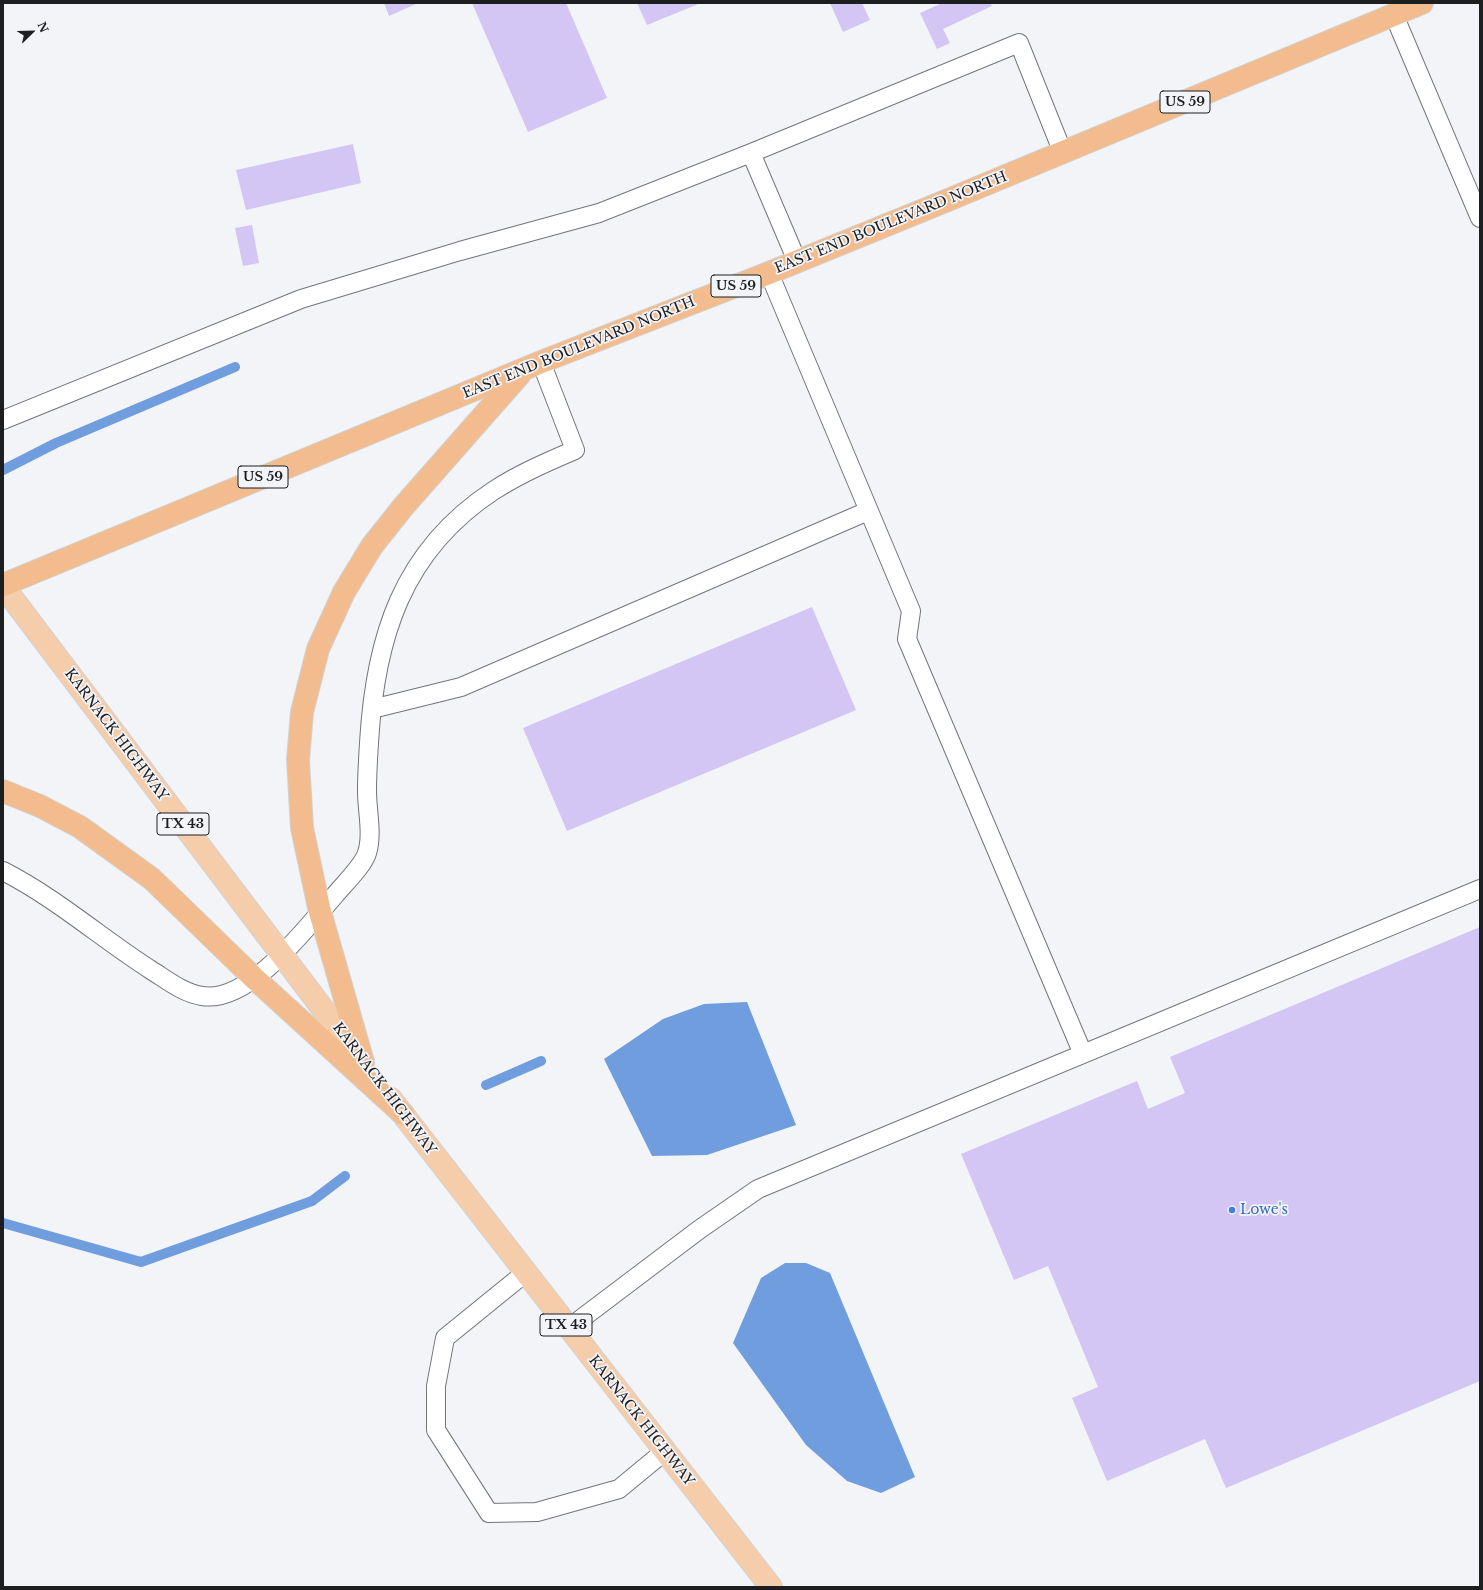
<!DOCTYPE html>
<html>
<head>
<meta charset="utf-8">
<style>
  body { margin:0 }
  #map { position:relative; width:1483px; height:1590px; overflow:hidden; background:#f2f4f8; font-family:"Libre Baskerville",serif }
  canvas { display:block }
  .frame { position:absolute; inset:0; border:4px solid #1d1e20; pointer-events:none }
  .north { position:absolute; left:12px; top:12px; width:40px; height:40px; -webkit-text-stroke:3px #f2f4f8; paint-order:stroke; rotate:67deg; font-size:11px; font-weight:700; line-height:16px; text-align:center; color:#1d1e20 }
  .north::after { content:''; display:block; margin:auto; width:14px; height:18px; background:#1d1e20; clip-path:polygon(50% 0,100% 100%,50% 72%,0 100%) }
</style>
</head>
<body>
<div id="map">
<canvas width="1483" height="1590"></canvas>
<div class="frame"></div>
<div class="north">N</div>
</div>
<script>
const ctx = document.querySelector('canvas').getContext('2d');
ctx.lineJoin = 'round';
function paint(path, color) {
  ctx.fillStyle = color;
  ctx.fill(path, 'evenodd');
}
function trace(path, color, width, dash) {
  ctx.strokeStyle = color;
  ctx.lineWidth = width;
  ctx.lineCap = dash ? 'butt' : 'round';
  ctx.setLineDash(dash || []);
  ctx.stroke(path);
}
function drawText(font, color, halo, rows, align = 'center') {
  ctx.font = font + ' "Libre Baskerville",serif';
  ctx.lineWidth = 3.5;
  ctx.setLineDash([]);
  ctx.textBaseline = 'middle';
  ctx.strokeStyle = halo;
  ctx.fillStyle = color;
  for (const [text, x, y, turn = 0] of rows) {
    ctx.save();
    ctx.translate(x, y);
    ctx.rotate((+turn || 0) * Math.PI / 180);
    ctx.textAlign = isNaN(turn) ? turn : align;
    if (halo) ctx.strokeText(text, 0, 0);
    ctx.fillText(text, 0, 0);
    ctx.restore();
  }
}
paint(new Path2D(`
  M747,1002L796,1125L707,1155L652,1156L604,1059L663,1019L704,1004Z
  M785,1263H806L830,1273L915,1477L881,1493L847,1481L806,1445L733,1343L761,1278Z`), '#6f9ddd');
trace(new Path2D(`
  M3,470L56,443L235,367
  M486,1085L541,1061
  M3,1223L141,1262L312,1201L345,1176`), '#6f9ddd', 10);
paint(new Path2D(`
  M384,3H418L389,16Z
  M472,3H566L607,98L528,132Z
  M637,3H701L647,25Z
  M830,3H862L870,20L843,32Z
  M942,3H990L992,6L943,29L950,43L937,49L920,13Z
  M353,144L361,183L246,210L236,170Z
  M252,225L259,263L243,266L235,228Z
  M812,607L856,710L567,831L523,728Z
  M1480,927V1381L1226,1488L1205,1439L1107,1481L1072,1398L1098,1387L1048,1266L1014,1280L961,1154L1137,1081L1148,1109L1185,1093L1170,1057Z`), '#d3c6f4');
const service = new Path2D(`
  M1394,15L1480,218
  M751,153L797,261
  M769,273L911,611L907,639L1083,1054
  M3,420L301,299L460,251L599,213L751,153L1019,43L1063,153
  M372,709L461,687L868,511
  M3,871C56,898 101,938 151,970C167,980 183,993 202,996C249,1004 307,927 335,895C344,884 363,866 367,853C373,834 367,811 367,791C367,775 368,759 369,743C375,638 402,551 493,491C519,474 547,462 575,450L541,362
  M525,1273L445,1338L436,1386V1430L489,1513L537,1512L619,1489L665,1451
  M569,1328L700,1229L758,1189L1480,889`);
const primary = new Path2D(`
  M3,586L363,1062
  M391,1099L771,1587`);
const trunk = new Path2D(`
  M3,585L541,362L769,273L948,200L1422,3
  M3,791L40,806L80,827L152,879L254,978L403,1114
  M363,1062L320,912L302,828L298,760L302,712L318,649L344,592L372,546L403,507L520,374`);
trace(service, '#737579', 20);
trace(primary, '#d2d2d2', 24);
trace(trunk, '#d2d2d2', 24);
trace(service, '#fff', 18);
trace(primary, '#f5cdab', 22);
trace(trunk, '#f2bc8f', 22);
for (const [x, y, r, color] of [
  [1232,1210,4,"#3f7fe0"]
]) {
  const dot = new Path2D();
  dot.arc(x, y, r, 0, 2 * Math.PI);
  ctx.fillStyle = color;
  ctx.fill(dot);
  trace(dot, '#f2f4f8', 1.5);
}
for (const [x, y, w] of [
  [1185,102,50],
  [736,286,50],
  [263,477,50],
  [183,824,52],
  [566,1325,52]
]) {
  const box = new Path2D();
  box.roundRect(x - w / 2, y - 11, w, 22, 3);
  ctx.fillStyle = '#f2f4f8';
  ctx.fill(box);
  trace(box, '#1d1e20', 1);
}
drawText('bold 13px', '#1d1e20', null, [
  ["US 59",1185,102],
  ["US 59",736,286],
  ["US 59",263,477],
  ["TX 43",183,824],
  ["TX 43",566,1325]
]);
drawText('14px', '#1d1e20', '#f2f4f8', [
  ["EAST END BOULEVARD NORTH",891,223,-22],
  ["EAST END BOULEVARD NORTH",579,348,-22],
  ["KARNACK HIGHWAY",116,735,53],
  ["KARNACK HIGHWAY",384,1089,53],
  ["KARNACK HIGHWAY",641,1421,52]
]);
drawText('14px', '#366cbe', '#f2f4f8', [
  ["Lowe's",1240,1210]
], 'left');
</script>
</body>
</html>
